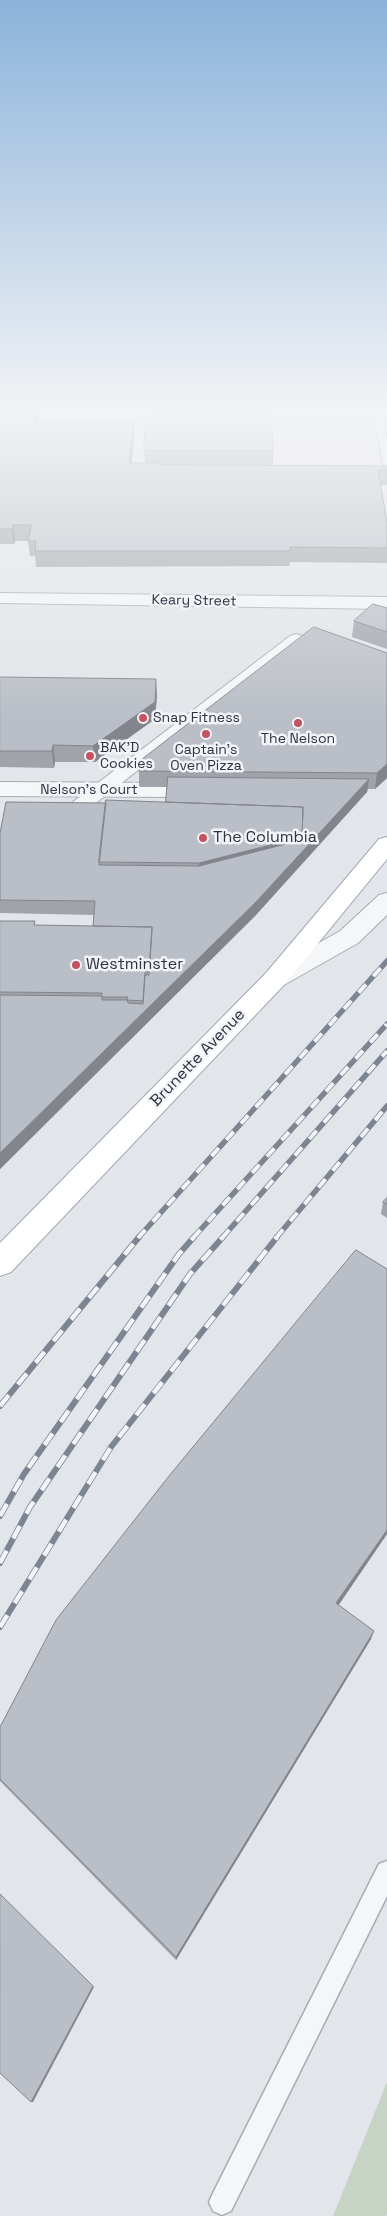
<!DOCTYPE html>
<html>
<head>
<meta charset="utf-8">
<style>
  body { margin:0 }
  canvas { display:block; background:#e2e5e9 }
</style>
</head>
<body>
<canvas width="387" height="2216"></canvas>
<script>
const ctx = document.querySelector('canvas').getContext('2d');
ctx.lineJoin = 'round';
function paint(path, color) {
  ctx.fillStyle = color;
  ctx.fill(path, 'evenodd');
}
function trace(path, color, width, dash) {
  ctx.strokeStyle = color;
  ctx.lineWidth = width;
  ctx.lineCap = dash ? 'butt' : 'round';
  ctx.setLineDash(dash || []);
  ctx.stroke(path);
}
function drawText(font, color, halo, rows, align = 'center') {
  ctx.font = font + ' "Space Grotesk",sans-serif';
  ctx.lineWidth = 5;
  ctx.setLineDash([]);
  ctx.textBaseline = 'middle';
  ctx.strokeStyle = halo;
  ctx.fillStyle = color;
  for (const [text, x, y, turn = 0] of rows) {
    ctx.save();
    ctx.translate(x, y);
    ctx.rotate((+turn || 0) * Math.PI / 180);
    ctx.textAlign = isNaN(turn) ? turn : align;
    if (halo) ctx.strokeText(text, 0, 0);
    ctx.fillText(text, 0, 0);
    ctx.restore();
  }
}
paint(new Path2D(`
  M387,2082V2213L386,2216H333Z`), '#c7d3c4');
const service = new Path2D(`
  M373,408H381L387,440V467L383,464Z
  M387,1861V1896L231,2211L222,2215L213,2211L209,2202L213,2193L379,1864Z`);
const pedestrian = new Path2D(`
  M296,634L302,636L304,639L302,642L87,810H73L70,806L73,802L290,636Z`);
const minor = new Path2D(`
  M0,593L387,597V609L0,603Z
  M0,782L178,783L186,785L189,790L186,795L178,797L0,796Z
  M387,893V915L358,943L284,985L275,988L266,985L262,979L266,973L340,931L379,895Z`);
const primary = new Path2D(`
  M387,837V859L284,985L11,1272L0,1276V1243L266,973L379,839Z`);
trace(service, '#a8acb3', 3);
trace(pedestrian, '#a8acb3', 2);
trace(minor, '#a8acb3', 2);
trace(primary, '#a2a9b4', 2);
paint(service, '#f5f6f8');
paint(pedestrian, '#f5f6f8');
paint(minor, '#f5f6f8');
paint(primary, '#fff');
const railFar1 = new Path2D(`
  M138,1238L387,961
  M193,1238L387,1024
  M222,1238L387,1051
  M276,1238L387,1106`);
const rail = new Path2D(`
  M0,1406L139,1237
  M0,1516L24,1474L179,1254L194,1237
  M0,1563L30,1507L190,1274L223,1237
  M0,1627L111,1447L277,1237`);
trace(railFar1, '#7d8492', 5.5);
trace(rail, '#7d8492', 6);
trace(railFar1, '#f2f4f7', 4, [11]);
trace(rail, '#f2f4f7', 4.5, [14]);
paint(new Path2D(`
  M0,408L38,420L37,422L134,423V437L132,463H145L144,450L273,451V465L387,466V485H380L387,522V563L290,562L289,566L36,567L35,556H30L28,541H15L14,544H0Z
  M387,608V649L352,637L354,621Z
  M387,653V778L375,789H368L367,792L255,916L0,1169V921L36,925L93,926L94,915L0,913V833L106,803L166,802L167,787H139V771Z
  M0,677L157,695L155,719L95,762H55L54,768L0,767Z
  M387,1198V1218L381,1214L383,1202Z
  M387,1269V1534L338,1605L371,1639L176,1960L0,1781V1727Z`), '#a0a3aa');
paint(new Path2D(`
  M36,408H37L38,420L34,437L33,422Z
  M134,423V437L130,478L129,463Z
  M13,525L15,541L14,544L12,529Z
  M156,679L157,695L155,719L95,762L93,746Z
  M53,745L55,762L54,768L52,751Z
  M387,764V778L375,789L377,773Z
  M369,779L367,792L255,916L0,1169V1153L143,1012L146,988Z
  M302,837L301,853L199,880V863Z
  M387,1530V1534L334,1612L336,1603Z
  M374,1631L371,1639L176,1960V1957Z
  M93,1986L94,1987L33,2102H31Z`), '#82858b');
const building = new Path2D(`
  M0,408H36L33,422L134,423L129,463H159V465L387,466V470H378L387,522V548L290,547V551H35L36,541H28L31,525H13L12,529H0Z
  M147,408H271L273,451L144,450Z
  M373,604L387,608V632L354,621Z
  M314,627L387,653V764L377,773L139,771L140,761Z
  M0,677L156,679L155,702L93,746L53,745L52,751H0Z
  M168,777L369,779L255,903L0,1153V995L102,996V1000H127L128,1003L143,1004L145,975H149L152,930V927L93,926L95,901L0,900V833L6,802L106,803L99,865L199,866L302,840L303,807L166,802Z
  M106,800L303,807L302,837L199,863L99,862Z
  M0,921H35L34,925L152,927L149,972H145L143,1001L127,1000L128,997H102V993L0,992Z
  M387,1198V1204L383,1202Z
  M356,1250L387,1269V1530L336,1603L374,1631L176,1957L0,1779V1727L56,1620L169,1476Z
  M0,1894L93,1986L31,2102L0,2073Z`);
paint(building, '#babec6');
trace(building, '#82858b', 1);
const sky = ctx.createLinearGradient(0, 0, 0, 718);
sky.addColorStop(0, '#8bb3da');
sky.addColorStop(0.57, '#f2f3f5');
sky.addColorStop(1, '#f2f3f500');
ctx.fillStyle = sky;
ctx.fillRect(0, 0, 387, 718);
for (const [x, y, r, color] of [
  [143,718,5,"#c45260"],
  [298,723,5,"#c45260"],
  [206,734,5,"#c45260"],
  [90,756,5,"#c45260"],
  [203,838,5,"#c45260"],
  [76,965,5,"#c45260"]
]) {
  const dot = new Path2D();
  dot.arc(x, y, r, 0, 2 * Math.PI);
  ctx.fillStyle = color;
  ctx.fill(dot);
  trace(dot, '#f2f4f7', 2);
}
drawText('14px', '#2c3340', '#f2f4f7', [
  ["Keary Street",194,601,1],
  ["Nelson's Court",89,790]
]);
drawText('14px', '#2c3340', '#f2f4f7', [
  ["Snap Fitness",153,718],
  ["The Nelson",298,739,"center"],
  ["BAK'D",100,748],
  ["Cookies",100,764],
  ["Captain's",206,750,"center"],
  ["Oven Pizza",206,766,"center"]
], 'left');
drawText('16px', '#2c3340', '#f2f4f7', [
  ["The Columbia",213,838],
  ["Westminster",86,965]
], 'left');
drawText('16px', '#2c3340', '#f2f4f7', [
  ["Brunette Avenue",198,1058,-46]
]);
</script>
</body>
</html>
